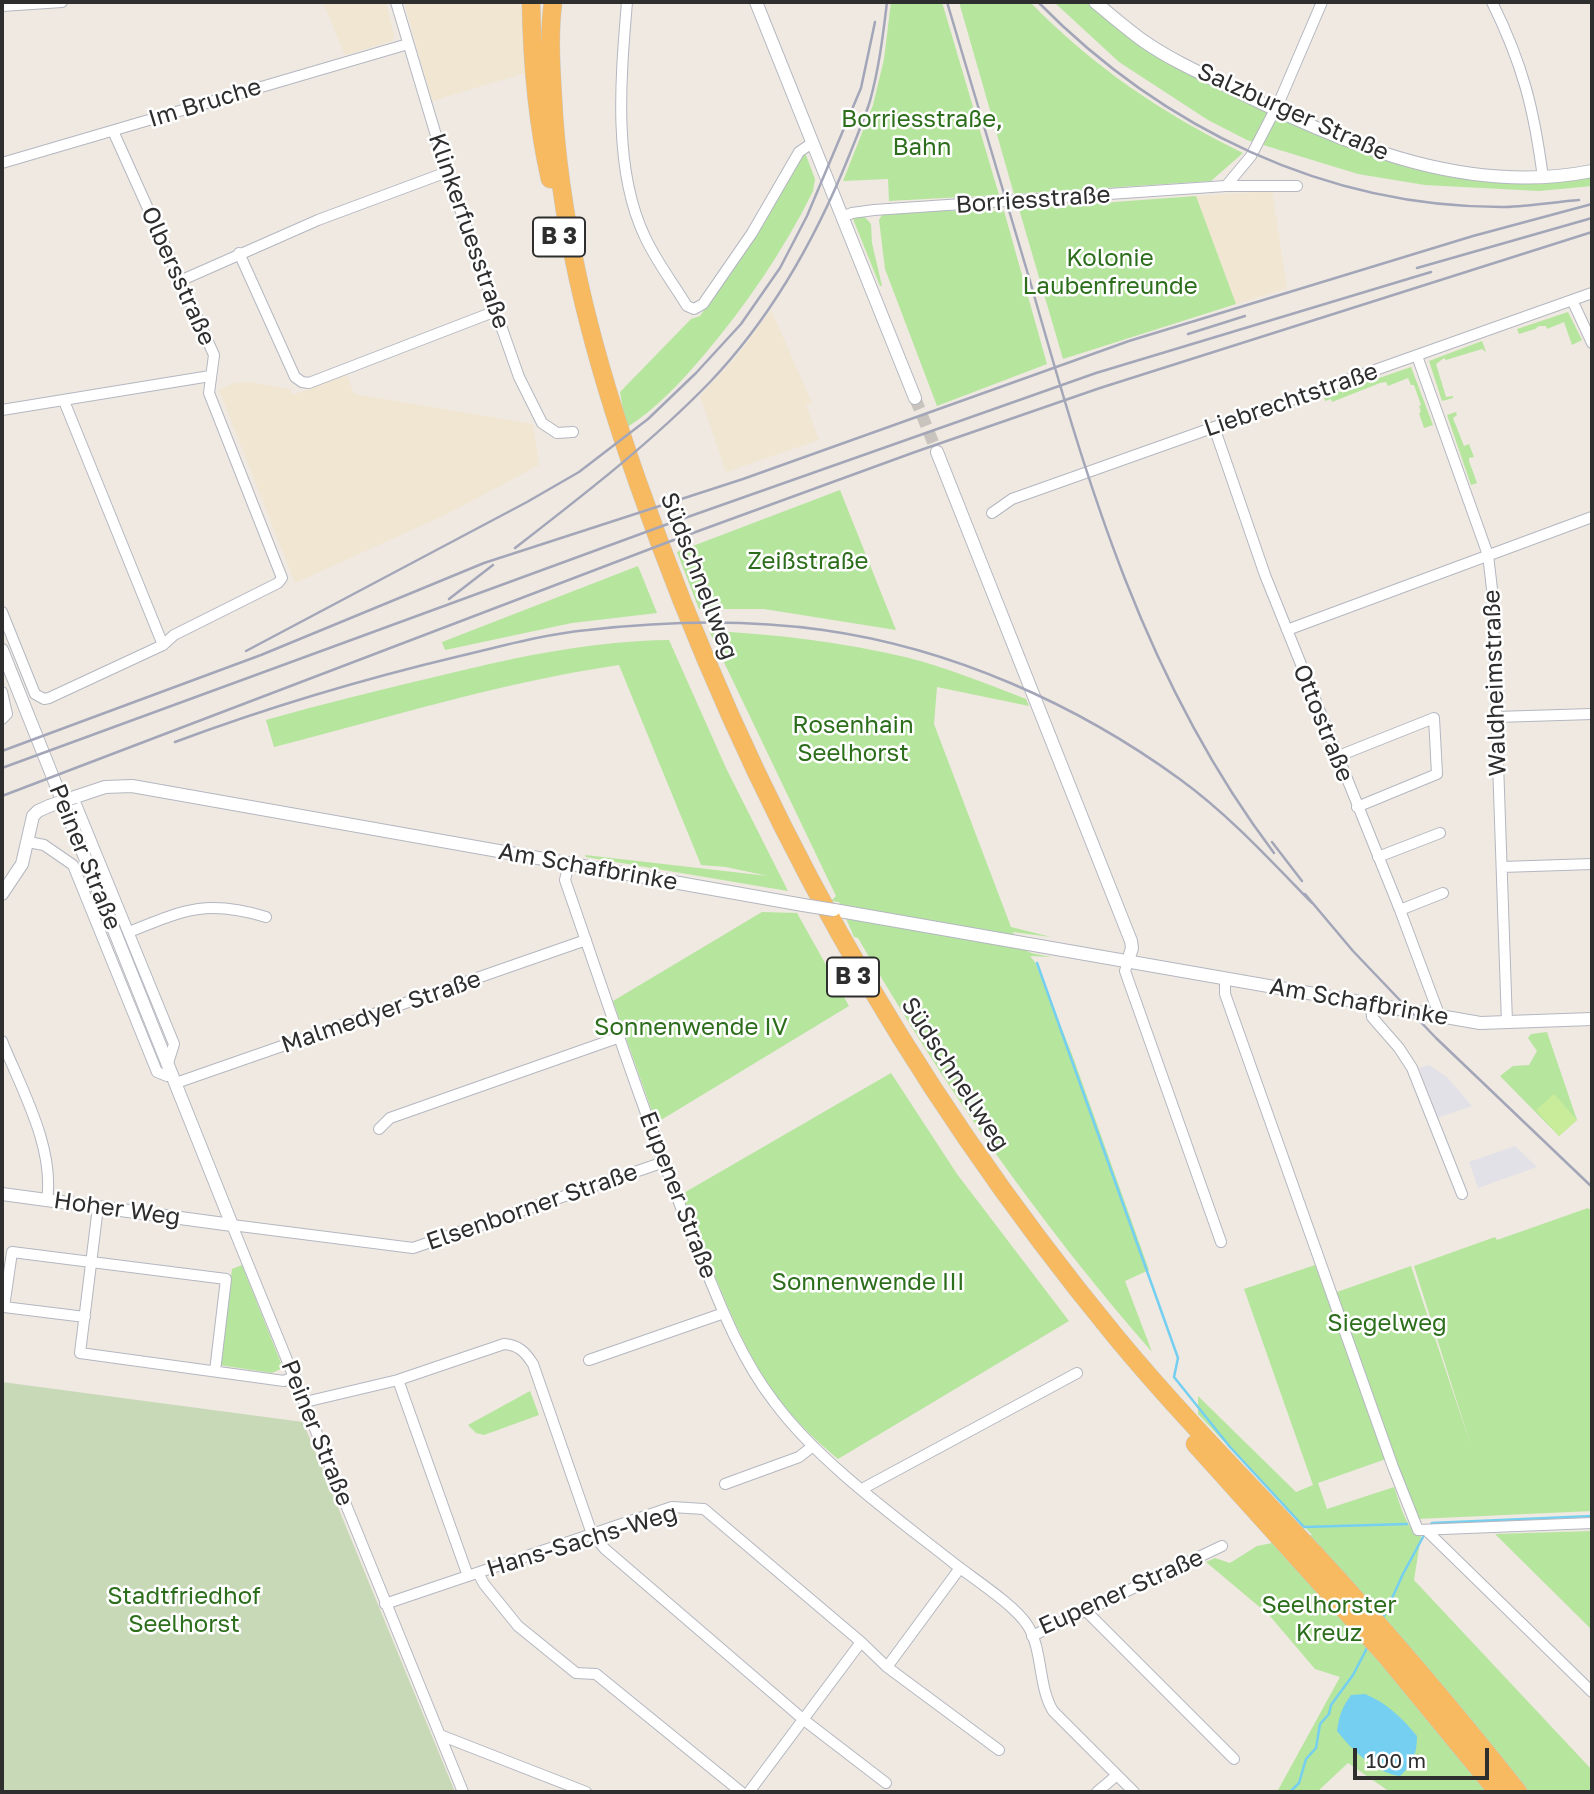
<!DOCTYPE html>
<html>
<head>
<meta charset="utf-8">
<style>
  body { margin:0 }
  #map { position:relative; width:1594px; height:1794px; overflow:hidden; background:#efe9e1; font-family:"Golos Text",sans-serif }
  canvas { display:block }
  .frame { position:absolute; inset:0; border:4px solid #2e2e2e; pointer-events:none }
  .scale { position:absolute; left:1353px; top:1748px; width:136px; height:32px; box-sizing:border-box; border:4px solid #2e2e2e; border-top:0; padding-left:9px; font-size:21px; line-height:24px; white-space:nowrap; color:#2e2e2e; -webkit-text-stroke:5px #fff; paint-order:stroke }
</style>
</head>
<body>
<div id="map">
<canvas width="1594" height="1794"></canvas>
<div class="frame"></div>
<div class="scale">100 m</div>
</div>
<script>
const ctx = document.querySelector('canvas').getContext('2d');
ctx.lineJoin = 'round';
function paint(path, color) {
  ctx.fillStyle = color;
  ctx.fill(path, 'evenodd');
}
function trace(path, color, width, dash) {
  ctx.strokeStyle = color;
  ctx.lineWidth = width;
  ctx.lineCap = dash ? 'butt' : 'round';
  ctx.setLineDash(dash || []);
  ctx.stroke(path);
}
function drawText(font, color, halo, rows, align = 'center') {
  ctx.font = font + ' "Golos Text",sans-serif';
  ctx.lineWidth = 5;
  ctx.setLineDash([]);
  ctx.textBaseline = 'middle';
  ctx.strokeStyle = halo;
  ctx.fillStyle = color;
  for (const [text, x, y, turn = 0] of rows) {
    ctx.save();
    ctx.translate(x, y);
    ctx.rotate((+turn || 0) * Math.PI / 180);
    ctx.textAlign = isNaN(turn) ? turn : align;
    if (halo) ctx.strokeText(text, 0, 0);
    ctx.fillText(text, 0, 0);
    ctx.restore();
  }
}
paint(new Path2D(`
  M1429,1065L1447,1077L1472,1106L1437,1118L1419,1068Z
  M1515,1146L1537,1167L1478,1188L1469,1162Z`), '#e3e1e8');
paint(new Path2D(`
  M323,2H386L394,36L392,41L345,55Z
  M404,2H521L525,73L432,101Z
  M1272,191L1287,288L1236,304L1196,196Z
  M771,310L812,403L806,405L819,440L726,472L700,396L737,356Z
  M347,375L354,394L533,424L539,465L449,513L295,583L219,390L235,383L250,382L290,389L292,395Z`), '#f0e6d1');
paint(new Path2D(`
  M891,2H942L999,195L889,201L888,179L843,181L873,105L884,59Z
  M959,2H1030C1092,66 1163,114 1243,153L1211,181L1014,194Z
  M1054,2H1095L1146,42L1369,149L1463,172L1592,175V186L1539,191L1425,185L1358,174L1247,140L1208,120L1119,62Z
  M803,155H806L815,179L813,191C784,250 747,304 704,355C681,382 656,409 626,428L620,392L691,319L700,316L754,237Z
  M1196,196L1236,304L1063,359L1019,209Z
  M884,211H1004L1047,364L937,406L885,269L879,220Z
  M864,216L871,224L872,243L882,286H880L853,219Z
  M1568,312L1582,340L1572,345L1564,322L1547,329L1546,326H1539L1535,329L1519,334L1517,329Z
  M1482,341L1486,352L1482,349L1446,360L1444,358L1436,364L1446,397L1453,396V398L1442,401L1429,361Z
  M1411,367L1433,425L1424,428L1419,413L1421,412L1419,406L1421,405L1414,385H1411L1408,378L1388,386L1386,382L1380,383L1332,402L1331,399L1325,401L1324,397Z
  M1456,412L1457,415L1453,418L1464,446L1469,444L1474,457L1469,458V461L1477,483L1471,485L1447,415Z
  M840,490L896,630L764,609H699L677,552Z
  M638,566L657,613L572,623L445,650L442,642Z
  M709,631C775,634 841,642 905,657C946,667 987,684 1026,699L1029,706L937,687L934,724L1011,927L1051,937L1013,932C1021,954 1031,953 1052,957L1030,956L1035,962L1073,1057L1149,1270L1125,1281L1152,1352C1040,1224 943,1085 858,938L854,937L839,902L831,901L836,896Z
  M669,640L726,768L788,891L586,857L585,855L768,876L726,867L701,865L619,665C501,682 389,718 274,747L266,720C326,703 387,688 447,674C521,656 593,641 669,640Z
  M762,912L797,913L849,1006L656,1123L613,1001Z
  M1547,1032L1577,1120L1559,1136L1500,1076L1513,1066L1529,1065L1537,1051L1528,1038L1531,1034Z
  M891,1073L957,1174L1069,1321L838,1459C807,1433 777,1403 757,1367C727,1313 706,1252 682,1194Z
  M1588,1208L1592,1212V1511L1417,1519L1334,1293L1411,1266L1471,1446L1414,1266L1495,1237L1497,1240Z
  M242,1265L283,1368L272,1373L219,1365L232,1269Z
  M1315,1265L1386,1459L1318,1483L1327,1509L1394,1487C1400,1503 1405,1528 1421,1536L1414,1580L1592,1770V1792H1390L1348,1763L1317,1792H1277L1340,1677L1315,1669L1269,1615L1206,1562L1215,1558L1230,1563L1257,1546L1312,1535L1198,1414V1396L1296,1492L1313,1485L1244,1289Z
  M530,1391L539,1415L484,1435L476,1433L468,1425Z
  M1592,1531V1630L1495,1534Z`), '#b6e59e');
paint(new Path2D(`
  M2,1382L303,1422L455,1792H2Z`), '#c8d9b8');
paint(new Path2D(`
  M1554,1094L1577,1120L1559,1136L1536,1110Z`), '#c9ec9a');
paint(new Path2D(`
  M1365,1694C1387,1703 1402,1718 1417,1736C1417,1753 1413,1764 1400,1776C1375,1773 1352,1750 1337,1731C1339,1716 1342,1707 1351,1695Z`), '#75cff0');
trace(new Path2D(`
  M1037,963L1178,1358L1174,1377L1230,1447L1304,1527L1407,1524
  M1430,1526L1432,1523L1592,1516
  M1382,1620L1403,1574L1423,1537
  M1290,1792L1299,1783L1306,1759L1316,1748L1320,1724L1329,1714L1331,1705L1353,1675L1367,1648`), '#75cff0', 2.5);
trace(new Path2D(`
  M915,398L937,452`), '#c8c4bd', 12, [12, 6]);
const minor = new Path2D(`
  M396,2L447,172L519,377L542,423L557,433L573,432
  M627,2C621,75 612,168 645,237C656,261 673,283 687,306L694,309L703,304L752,233L799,152L812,143
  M1492,2C1523,65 1534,109 1543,178
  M2,6L62,2
  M2,163L408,44
  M1226,186L1251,156L1280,100L1322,2
  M842,217L852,213L874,210L1226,186H1297
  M239,253L295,377L302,382L309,383L496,311
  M182,280L318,220L447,172
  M1572,300L1592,343
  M1417,356L1488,555L1492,589L1507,1023
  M64,401L163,645
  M2,410L210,376
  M1214,427L1265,575L1400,910L1440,1017
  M992,513L1012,499L1592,293
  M2,612L35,694L44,699L49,698L163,645L174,635L278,583L282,578L209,393L214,355L113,131
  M1287,630L1592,517
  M2,692L7,714L2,719
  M1496,717L1592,714
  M1336,757L1434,718L1437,774L1357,807
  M73,797L174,1044L168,1063
  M28,842L44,845L73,865L157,1072L167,1076L172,1074
  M1378,857L1440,833
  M569,863L565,880C606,998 645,1117 691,1233C715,1291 736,1353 775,1403C818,1461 894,1516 951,1561C972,1578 1014,1604 1028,1626C1043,1651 1038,1686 1053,1711L1134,1792
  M1502,867L1592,864
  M1400,910L1443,893
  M129,932C184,910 206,899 266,917
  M1128,961L1125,971L1221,1242
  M1225,978V994L1241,1039L1393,1467L1418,1530L1592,1523
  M1371,1005L1372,1017L1399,1048L1412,1068L1462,1194
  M2,1041C21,1088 55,1148 47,1200
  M176,1083L586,940
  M379,1129L390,1118L620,1037
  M98,1207L80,1353L284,1381L295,1376
  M232,1225L463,1792
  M232,1225L413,1248L664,1162
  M85,1317L4,1307L12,1252L226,1279L215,1371
  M589,1360L724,1313
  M398,1380L468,1576
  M305,1402L398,1380L504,1344C519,1345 525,1352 533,1364L592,1534L605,1549L804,1720L886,1783
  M725,1484L799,1457L813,1446
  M862,1489L1077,1373
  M1427,1531L1592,1692
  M478,1573L484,1584L518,1626L576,1673L596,1674L741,1792
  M385,1604L672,1507L704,1509L861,1642
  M1086,1611L1234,1759
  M1032,1636L1222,1546
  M887,1667L999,1750
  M440,1735L586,1792
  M749,1792L861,1642L887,1667L960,1568
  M1097,1792L1117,1775`);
const tertiary = new Path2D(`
  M756,2L915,398
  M1095,2C1111,15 1128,30 1145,42C1177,64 1214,79 1249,97C1355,149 1472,195 1592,171
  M937,452L1131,941L1132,948L1128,961
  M2,650L232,1225
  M75,797L105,787L132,786L803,905
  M2,894L22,864L33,816L38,811L49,806
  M834,910L1480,1023L1592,1019
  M2,1194L232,1225`);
const trunk = new Path2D(`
  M531,2C532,61 537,121 550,179
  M553,2C548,41 552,78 554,117C563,243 596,364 638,483C749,800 902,1077 1116,1337C1178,1412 1247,1482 1314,1553C1385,1630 1453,1710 1518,1792
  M1195,1444L1387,1657L1498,1792`);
trace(minor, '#b4b7c1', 12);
trace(tertiary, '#b4b7c1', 14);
trace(trunk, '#c9c9c9', 19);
trace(minor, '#fff', 10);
trace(tertiary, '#fff', 12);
trace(trunk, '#f8ba60', 18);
trace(new Path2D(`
  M947,2C975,95 1003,188 1030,281C1088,485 1144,681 1274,853
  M1038,2C1162,128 1326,208 1505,207C1530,206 1555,202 1579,200
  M1417,268L1592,218
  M1188,334L1245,316
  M515,548C582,496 651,443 710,382C771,318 816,238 849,156C856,138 864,120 870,101C879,68 883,36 887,2
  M449,599L493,565
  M246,651L527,502L579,472L648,419L696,373L741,324L780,268L807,216L861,88L875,22
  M175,742C269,707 363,679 460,656C502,646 545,634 588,630C665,621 746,619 823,630C951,648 1077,704 1181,780C1229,815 1270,860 1312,903
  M2,751L261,655L484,563L743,479L1129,341L1473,236L1592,204
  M2,768L665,525L1096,373L1431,272
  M2,796L671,541L915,452L1100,388L1592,232
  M1272,842L1302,881
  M1305,894L1353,951L1436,1038L1592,1187`), '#a3a6b8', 2.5);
const tertiaryBridge = new Path2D(`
  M49,806L75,797
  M803,905L834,910`);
trace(tertiaryBridge, '#b4b7c1', 14, []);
trace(tertiaryBridge, '#fff', 12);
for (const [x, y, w] of [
  [559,237,52],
  [853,977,52]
]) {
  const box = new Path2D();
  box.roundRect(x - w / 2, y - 19.5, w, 39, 5);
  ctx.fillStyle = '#fff';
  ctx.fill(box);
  trace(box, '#2e2e2e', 2);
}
drawText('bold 23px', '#2e2e2e', null, [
  ["B 3",559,237],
  ["B 3",853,977]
]);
drawText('24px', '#2e2e2e', '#fff', [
  ["Im Bruche",205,103,-17],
  ["Salzburger Straße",1293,112,24],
  ["Borriesstraße",1033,200,-4],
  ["Klinkerfuesstraße",469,231,71],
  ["Olbersstraße",178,276,66],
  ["Liebrechtstraße",1291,400,-19],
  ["Südschnellweg",699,576,69],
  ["Waldheimstraße",1495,683,-92],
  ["Ottostraße",1323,723,68],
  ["Peiner Straße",85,857,68],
  ["Am Schafbrinke",588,867,10],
  ["Am Schafbrinke",1359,1002,10],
  ["Malmedyer Straße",381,1012,-19],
  ["Südschnellweg",955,1074,57],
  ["Eupener Straße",678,1195,69],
  ["Elsenborner Straße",532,1207,-19],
  ["Hoher Weg",117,1209,8],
  ["Peiner Straße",317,1433,68],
  ["Hans-Sachs-Weg",582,1541,-17],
  ["Eupener Straße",1121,1592,-24]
]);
drawText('24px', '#2c6e1b', '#fff', [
  ["Borriesstraße,",922,119],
  ["Bahn",922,147],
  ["Kolonie",1110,258],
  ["Laubenfreunde",1110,286],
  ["Zeißstraße",808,561],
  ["Rosenhain",853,725],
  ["Seelhorst",853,753],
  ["Sonnenwende IV",691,1027],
  ["Sonnenwende III",868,1282],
  ["Siegelweg",1387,1323],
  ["Stadtfriedhof",184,1596],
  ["Seelhorst",184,1624],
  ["Seelhorster",1329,1605],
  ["Kreuz",1329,1633]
]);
</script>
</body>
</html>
